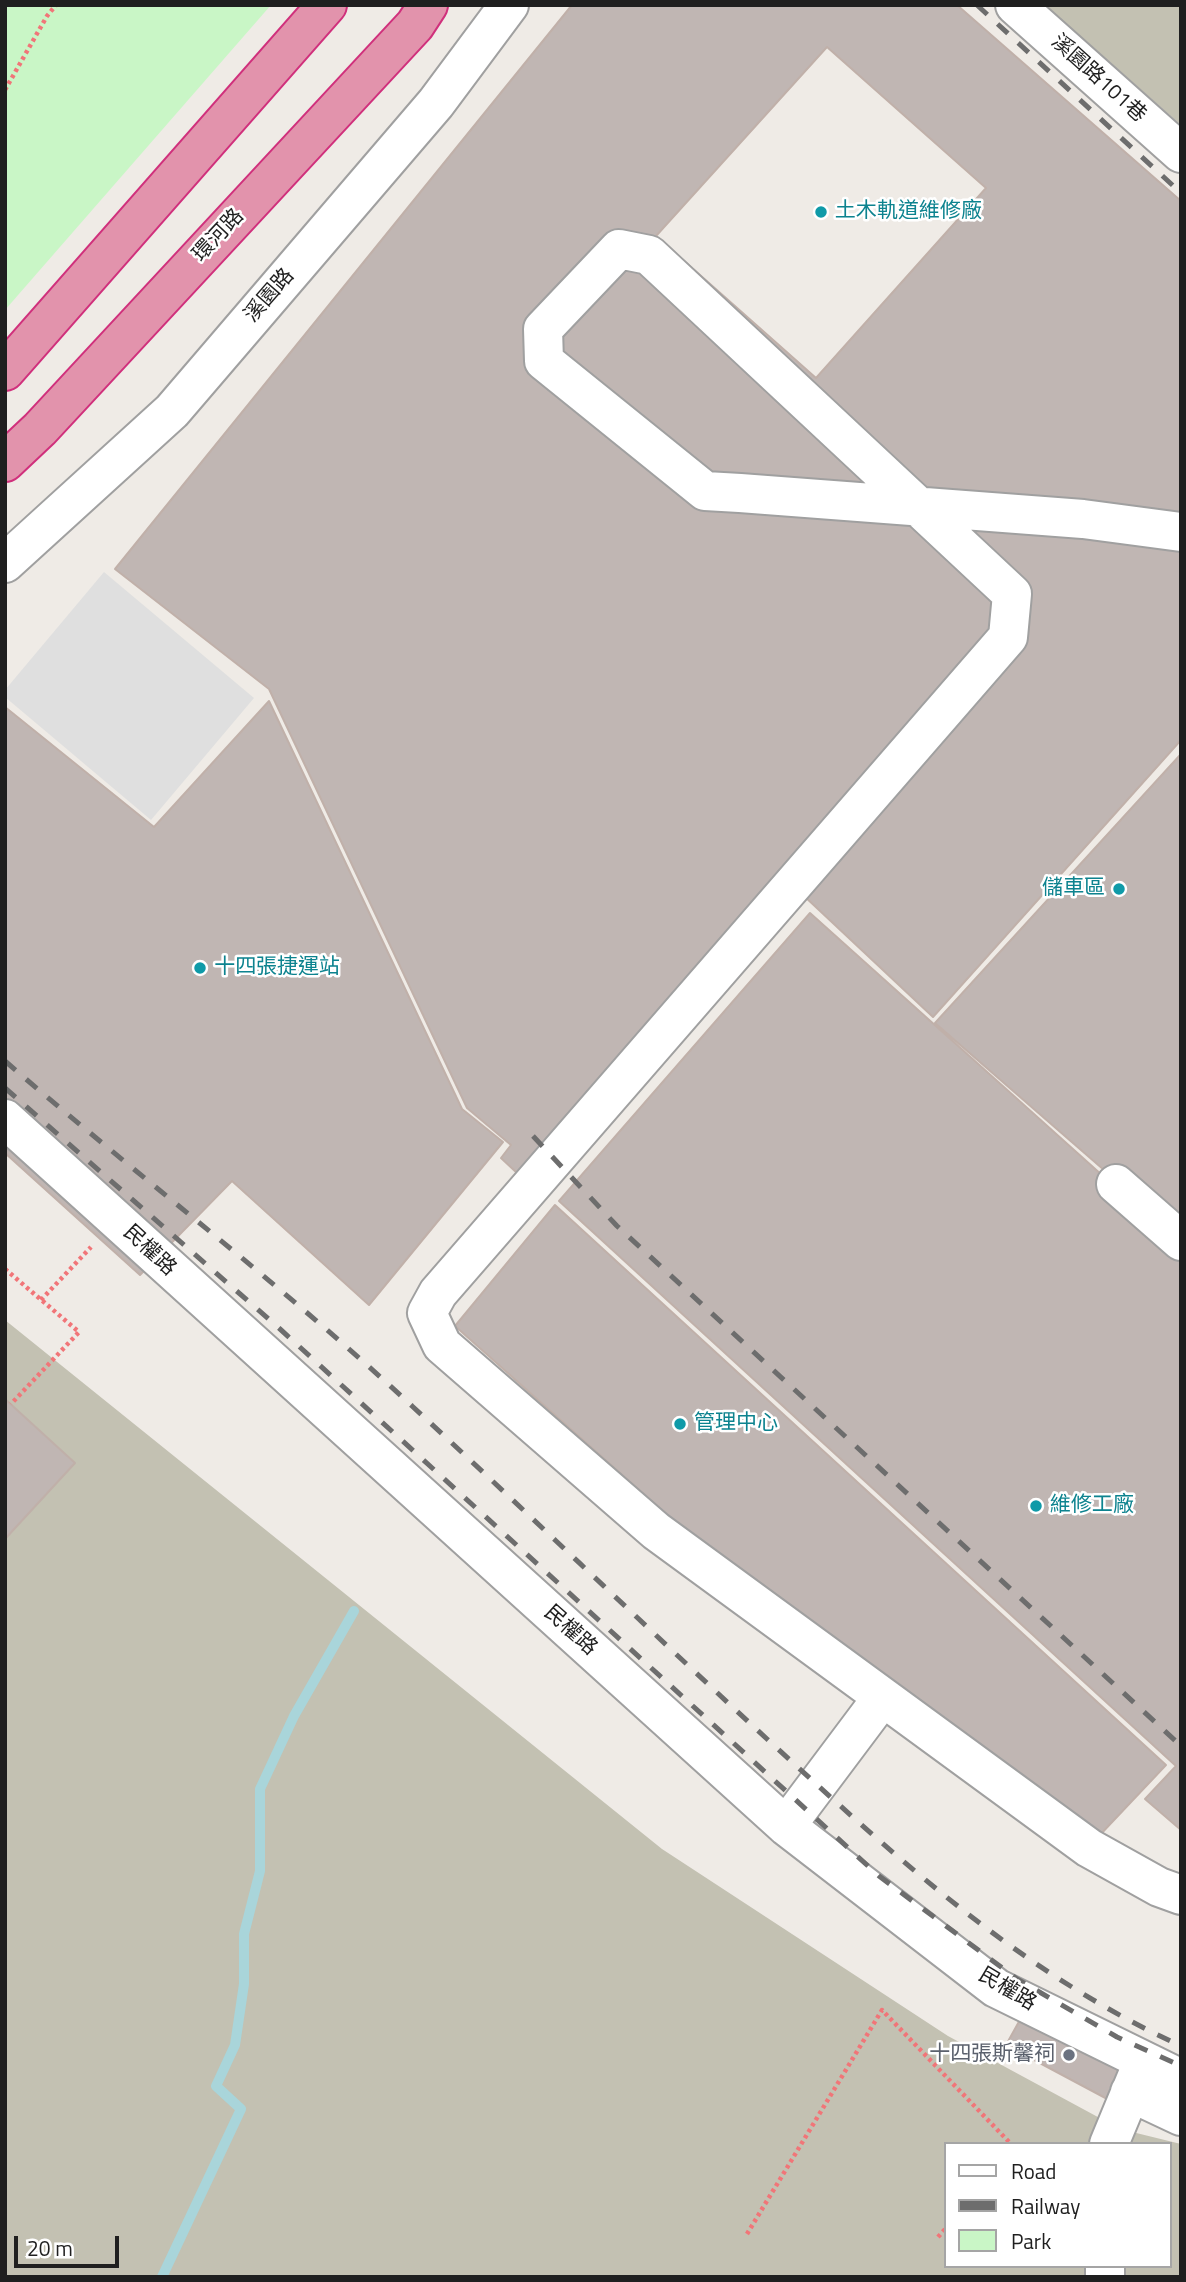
<!DOCTYPE html>
<html>
<head>
<meta charset="utf-8">
<style>
  body { margin:0 }
  #map { position:relative; width:1186px; height:2282px; overflow:hidden; background:#efebe6; font-family:"Titillium Web",sans-serif }
  canvas { display:block }
  .frame { position:absolute; inset:0; border:7px solid #1f1f1f; pointer-events:none }
  .legend { position:absolute; left:944px; top:2142px; width:228px; height:126px; box-sizing:border-box; background:#fff; border:2px solid #a5a5a5; margin:0; padding:9px 12px; list-style:none; font-size:21px; color:#1f1f1f }
  .legend li { display:flex; align-items:center; gap:14px; height:35px }
  .legend b { width:35px; border:2px solid #a5a5a5 }
  .scale { position:absolute; left:14px; top:2236px; width:105px; height:32px; box-sizing:border-box; border:4px solid #1f1f1f; border-top:0; padding-left:9px; font-size:21px; line-height:24px; white-space:nowrap; color:#1f1f1f; -webkit-text-stroke:5px #fff; paint-order:stroke }
</style>
</head>
<body>
<div id="map">
<canvas width="1186" height="2282"></canvas>
<div class="frame"></div>
<ul class="legend">
<li><b style="height:9px;background:#fff"></b>Road</li>
<li><b style="height:9px;background:#6d6d6d"></b>Railway</li>
<li><b style="height:19px;background:#c9f6c6"></b>Park</li>
</ul>
<div class="scale">20 m</div>
</div>
<script>
const ctx = document.querySelector('canvas').getContext('2d');
ctx.lineJoin = 'round';
function paint(path, color) {
  ctx.fillStyle = color;
  ctx.fill(path, 'evenodd');
}
function trace(path, color, width, dash) {
  ctx.strokeStyle = color;
  ctx.lineWidth = width;
  ctx.lineCap = dash ? 'butt' : 'round';
  ctx.setLineDash(dash || []);
  ctx.stroke(path);
}
function drawText(font, color, halo, rows, align = 'center') {
  ctx.font = font + ' "Titillium Web","Noto Sans TC",sans-serif';
  ctx.lineWidth = 5;
  ctx.setLineDash([]);
  ctx.textBaseline = 'middle';
  ctx.strokeStyle = halo;
  ctx.fillStyle = color;
  for (const [text, x, y, turn = 0] of rows) {
    ctx.save();
    ctx.translate(x, y);
    ctx.rotate((+turn || 0) * Math.PI / 180);
    ctx.textAlign = isNaN(turn) ? turn : align;
    if (halo) ctx.strokeText(text, 0, 0);
    ctx.fillText(text, 0, 0);
    ctx.restore();
  }
}
paint(new Path2D(`
  M1045,5H1181V125Z
  M5,1320L662,1849L948,2036L1120,2129L1181,2144V2277H5ZM946,2144H1170V2266H946Z`), '#c3c1b2');
paint(new Path2D(`
  M5,5H271L5,310Z`), '#c9f6c6');
paint(new Path2D(`
  M104,572L254,698L151,820L5,697V690Z`), '#dfdfdf');
trace(new Path2D(`
  M162,2277L241,2109L216,2086L235,2045L244,1984V1934L260,1871V1789L294,1716L354,1611`), '#a9d5da', 10);
const building = new Path2D(`
  M572,5H957L1181,201V740L933,1017L803,895L533,1188L501,1158L511,1145L467,1108L269,689L115,569Z
  M827,47L986,188L816,378L656,236Z
  M269,701L462,1109L503,1142L369,1305L232,1181L140,1275L5,1153V707L154,827Z
  M1181,754V1237L935,1023Z
  M810,913L1181,1246V1830L1145,1799L1176,1766L559,1201Z
  M555,1205L1166,1765L1098,1837L675,1522L455,1326Z
  M5,1399L75,1463L5,1539Z
  M1026,2009L1131,2065L1111,2101L1006,2045Z`);
paint(building, '#c0b6b3');
trace(building, '#c0b0a9', 2);
const minor = new Path2D(`
  M1015,5L1181,153
  M1181,532L1083,519L740,493L705,491L544,361L543,329L619,249L649,255L1012,594L1008,637L438,1293L427,1313L442,1345L656,1531L1089,1848L1159,1887L1181,1895
  M5,563L172,411L436,103L509,5
  M5,1119L786,1826L996,1988L1181,2079
  M1116,1184L1181,1241
  M786,1826L882,1698
  M1130,2092L1181,2116
  M1109,2144L1143,2062
  M1105,2266V2277`);
const highway = new Path2D(`
  M5,371L327,5
  M5,462L40,429L415,25L428,5`);
trace(minor, '#a0a0a0', 42);
trace(highway, '#d0307c', 42);
trace(new Path2D(`
  M5,90L47,16L56,5
  M5,1269L79,1332L11,1404
  M41,1300L91,1247
  M747,2234L882,2010L1011,2144
  M938,2237L946,2228`), '#f17578', 4.5, [3.5, 3.5]);
trace(minor, '#fff', 38);
trace(highway, '#e293ac', 38);
trace(new Path2D(`
  M977,5L1181,193
  M5,1061C139,1177 282,1285 412,1406C531,1516 648,1629 767,1739C898,1859 1018,1971 1181,2046
  M5,1088L280,1329L879,1876L1017,1979L1117,2037L1181,2066
  M533,1136L617,1226L1181,1746`), '#6d6d6d', 5, [14, 14]);
for (const [x, y, r, color] of [
  [821,212,7,"#0f9aa8"],
  [1119,889,7,"#0f9aa8"],
  [200,968,7,"#0f9aa8"],
  [680,1424,7,"#0f9aa8"],
  [1036,1506,7,"#0f9aa8"],
  [1069,2055,7,"#6b7280"]
]) {
  const dot = new Path2D();
  dot.arc(x, y, r, 0, 2 * Math.PI);
  ctx.fillStyle = color;
  ctx.fill(dot);
  trace(dot, '#fff', 2.5);
}
drawText('21px', '#1f1f1f', '#fff', [
  ["溪園路101巷",1098,79,42],
  ["環河路",219,236,-47],
  ["溪園路",270,296,-49],
  ["民權路",149,1251,43],
  ["民權路",570,1631,42],
  ["民權路",1007,1990,31]
]);
drawText('21px', '#0d838f', '#fff', [
  ["土木軌道維修廠",835,212],
  ["儲車區",1105,889,"right"],
  ["十四張捷運站",214,968],
  ["管理中心",694,1424],
  ["維修工廠",1050,1506]
], 'left');
drawText('21px', '#5b616d', '#fff', [
  ["十四張斯馨祠",1055,2055]
], 'right');
</script>
</body>
</html>
